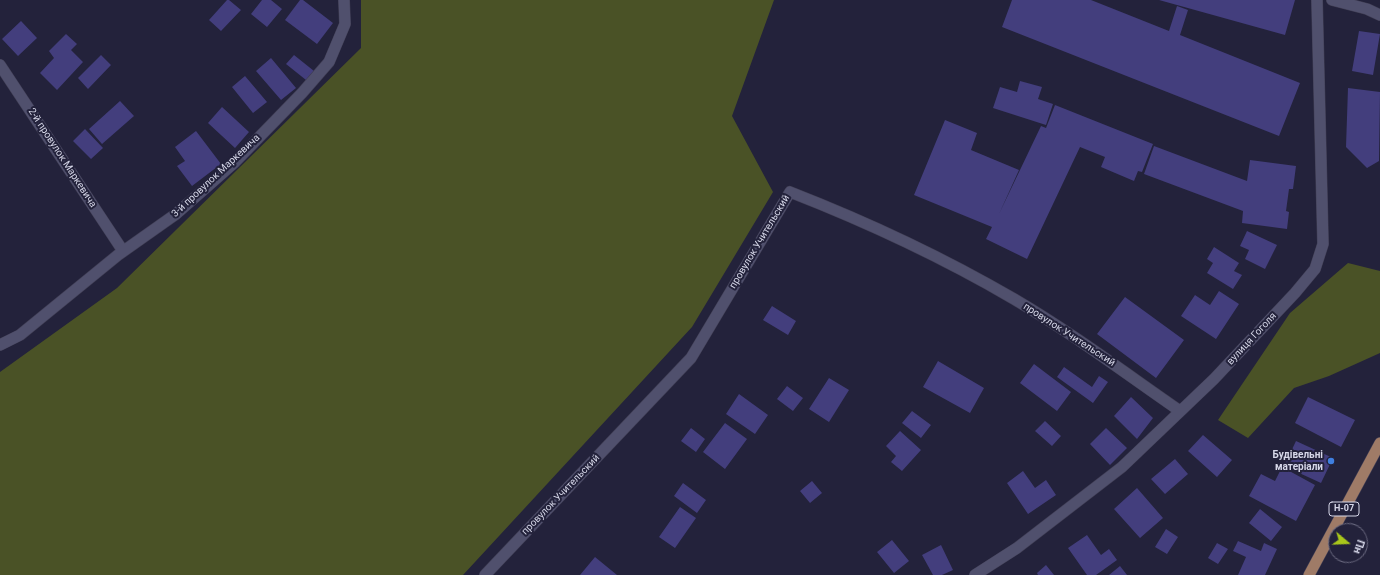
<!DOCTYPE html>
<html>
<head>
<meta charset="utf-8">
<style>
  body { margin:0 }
  #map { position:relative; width:1380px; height:575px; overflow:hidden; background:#23223b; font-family:Roboto,sans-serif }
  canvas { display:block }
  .north { position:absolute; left:1328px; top:523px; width:40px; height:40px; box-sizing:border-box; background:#23223b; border:1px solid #6b6a80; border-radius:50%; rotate:109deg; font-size:11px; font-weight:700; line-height:16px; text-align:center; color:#d6d7e8 }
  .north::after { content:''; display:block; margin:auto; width:14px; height:18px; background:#a9c71b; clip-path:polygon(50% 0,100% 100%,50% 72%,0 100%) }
</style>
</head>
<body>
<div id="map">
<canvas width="1380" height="575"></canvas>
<div class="north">Пн</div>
</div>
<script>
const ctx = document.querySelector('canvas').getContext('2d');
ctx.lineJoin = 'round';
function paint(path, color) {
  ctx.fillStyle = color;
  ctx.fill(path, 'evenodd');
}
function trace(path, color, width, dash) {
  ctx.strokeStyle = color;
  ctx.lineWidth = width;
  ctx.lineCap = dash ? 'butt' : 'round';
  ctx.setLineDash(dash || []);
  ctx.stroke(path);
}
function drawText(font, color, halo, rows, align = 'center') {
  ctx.font = font + ' Roboto,sans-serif';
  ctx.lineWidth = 4;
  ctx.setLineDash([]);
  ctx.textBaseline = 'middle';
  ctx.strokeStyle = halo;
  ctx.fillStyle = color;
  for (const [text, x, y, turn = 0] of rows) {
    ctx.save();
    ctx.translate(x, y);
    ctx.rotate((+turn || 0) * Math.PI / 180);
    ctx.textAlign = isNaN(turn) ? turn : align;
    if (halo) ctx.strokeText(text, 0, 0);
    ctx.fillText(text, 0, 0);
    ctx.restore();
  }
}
paint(new Path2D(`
  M361,0H774L732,116L773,192L692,327L463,575H0V372L117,288L361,48Z
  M1348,263L1380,271V353L1329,376L1294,388L1248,438L1218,420L1290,313Z`), '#4a5226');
paint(new Path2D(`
  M227,0H229L241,10L221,31L209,20Z
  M262,0H271L282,9L267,27L251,14Z
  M300,0H303L333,23L317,44L285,20Z
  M1012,0H1091L1169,31L1177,6L1188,10L1180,35L1300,83L1279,136L1002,27Z
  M1159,0H1295L1285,35Z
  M21,21L37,38L18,56L2,39Z
  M1359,31L1380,34L1373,75L1352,71Z
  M66,34L77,44L71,50L83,62L57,90L40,73L54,58L49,51Z
  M101,55L111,65L88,89L78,78Z
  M294,55L314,71L306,80L286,64Z
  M271,58L296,88L281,100L256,71Z
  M245,76L267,102L253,113L232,87Z
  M1020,81L1042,87L1038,99L1053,104L1046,125L993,108L1000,87L1017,92Z
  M1348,88L1380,92L1379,161L1367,168L1346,147Z
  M120,101L134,116L102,144L89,129Z
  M1055,105L1153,144L1142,172L1138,171L1134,181L1101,167L1105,157L1080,147L1027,259L986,239L992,227L914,195L945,120L977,133L971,150L1019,170L999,214L1041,126L1046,128Z
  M222,107L249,132L235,148L208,123Z
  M85,129L103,148L91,159L73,141Z
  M196,131L221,164L192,186L177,166L185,161L175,147Z
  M1154,146L1247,181L1250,160L1296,166L1293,189H1289L1286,211L1289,212L1287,229L1242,223L1243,211L1144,174Z
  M1247,231L1277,245L1265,269L1245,259L1249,250L1240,246Z
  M1214,247L1239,263L1234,271L1242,275L1233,289L1207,273L1213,263L1207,259Z
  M1219,291L1239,304L1216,339L1181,316L1195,295L1210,305Z
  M1125,297L1184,340L1156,378L1097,334Z
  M772,306L796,321L788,335L763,320Z
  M938,361L984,388L970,413L923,387Z
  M1034,364L1071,392L1057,411L1020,383Z
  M1064,367L1092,387L1099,376L1108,382L1093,403L1057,377Z
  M829,378L849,390L829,422L809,409Z
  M787,386L803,398L793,411L777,399Z
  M739,394L768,415L755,434L726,414Z
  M1131,397L1153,418L1137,439L1114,416Z
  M1308,397L1355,420L1341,447L1295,423Z
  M912,411L931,425L921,438L902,423Z
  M1045,421L1061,436L1052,446L1035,431Z
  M725,423L747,439L725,469L703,452Z
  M691,428L705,439L696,452L681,441Z
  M1106,428L1127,448L1110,465L1090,444Z
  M900,431L921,450L902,471L891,462L896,456L886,446Z
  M1203,435L1232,460L1217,477L1188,451Z
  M1296,441L1333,458L1321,483L1284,466Z
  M1175,459L1188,474L1165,494L1151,479Z
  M1282,467L1315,485L1296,521L1249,496L1261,474L1275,481Z
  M1023,471L1035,488L1046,480L1056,495L1028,514L1007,483Z
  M812,481L822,493L810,503L800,491Z
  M683,483L706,500L697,513L674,496Z
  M1137,488L1163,518L1140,538L1114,509Z
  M680,507L696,518L675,548L659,537Z
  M1260,509L1282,527L1271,541L1249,523Z
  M1166,529L1178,537L1167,554L1155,547Z
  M1087,535L1101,555L1109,549L1117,560L1096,575H1087L1068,548Z
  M892,540L909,561L894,573L877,552Z
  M1238,541L1261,551L1264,543L1277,549L1265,575H1238L1246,557L1233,551Z
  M1217,543L1228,549L1218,564L1208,558Z
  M941,545L953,570L942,575H933L922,555Z
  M595,557L617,575H580Z
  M1046,565L1054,575H1038L1037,573Z
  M1120,566L1127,575H1109Z`), '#433e7d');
const minor = new Path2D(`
  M1332,0L1367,9L1380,15
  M0,65L123,251
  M0,345L20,335L118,255L176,214L235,162L302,93L329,62L345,24L344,0
  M485,575L691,358L790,192C867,222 942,257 1014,299C1072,333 1125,373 1180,411
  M975,575L1017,548L1122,467L1214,379L1295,293L1315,269L1323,244L1317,0`);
const primary = new Path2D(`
  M1309,575L1380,443`);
trace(minor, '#413f55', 12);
trace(primary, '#413f55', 12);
trace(minor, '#50506d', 11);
trace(primary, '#9f7b67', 11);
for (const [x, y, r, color] of [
  [1331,461,4,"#3f7fe0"]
]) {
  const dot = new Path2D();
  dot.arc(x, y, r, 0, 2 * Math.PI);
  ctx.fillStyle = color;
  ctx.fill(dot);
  trace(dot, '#23223b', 1.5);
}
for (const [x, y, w] of [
  [1344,509,30]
]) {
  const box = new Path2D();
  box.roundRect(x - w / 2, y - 7, w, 14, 3);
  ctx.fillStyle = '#23223b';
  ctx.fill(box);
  trace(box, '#d6d7e8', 1);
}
drawText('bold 9px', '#d6d7e8', null, [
  ["Н-07",1344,509]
]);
drawText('10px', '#d6d7e8', '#23223b', [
  ["2-й провулок Маркевича",62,158,57],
  ["3-й провулок Маркевича",216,176,-43],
  ["провулок Учительский",760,242,-59],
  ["провулок Учительский",1069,335,33],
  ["вулиця Гоголя",1252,339,-47],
  ["провулок Учительский",561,495,-46]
]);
drawText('bold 10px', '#d6d7e8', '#23223b', [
  ["Будівельні",1323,455],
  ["матеріали",1323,467]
], 'right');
</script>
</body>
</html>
